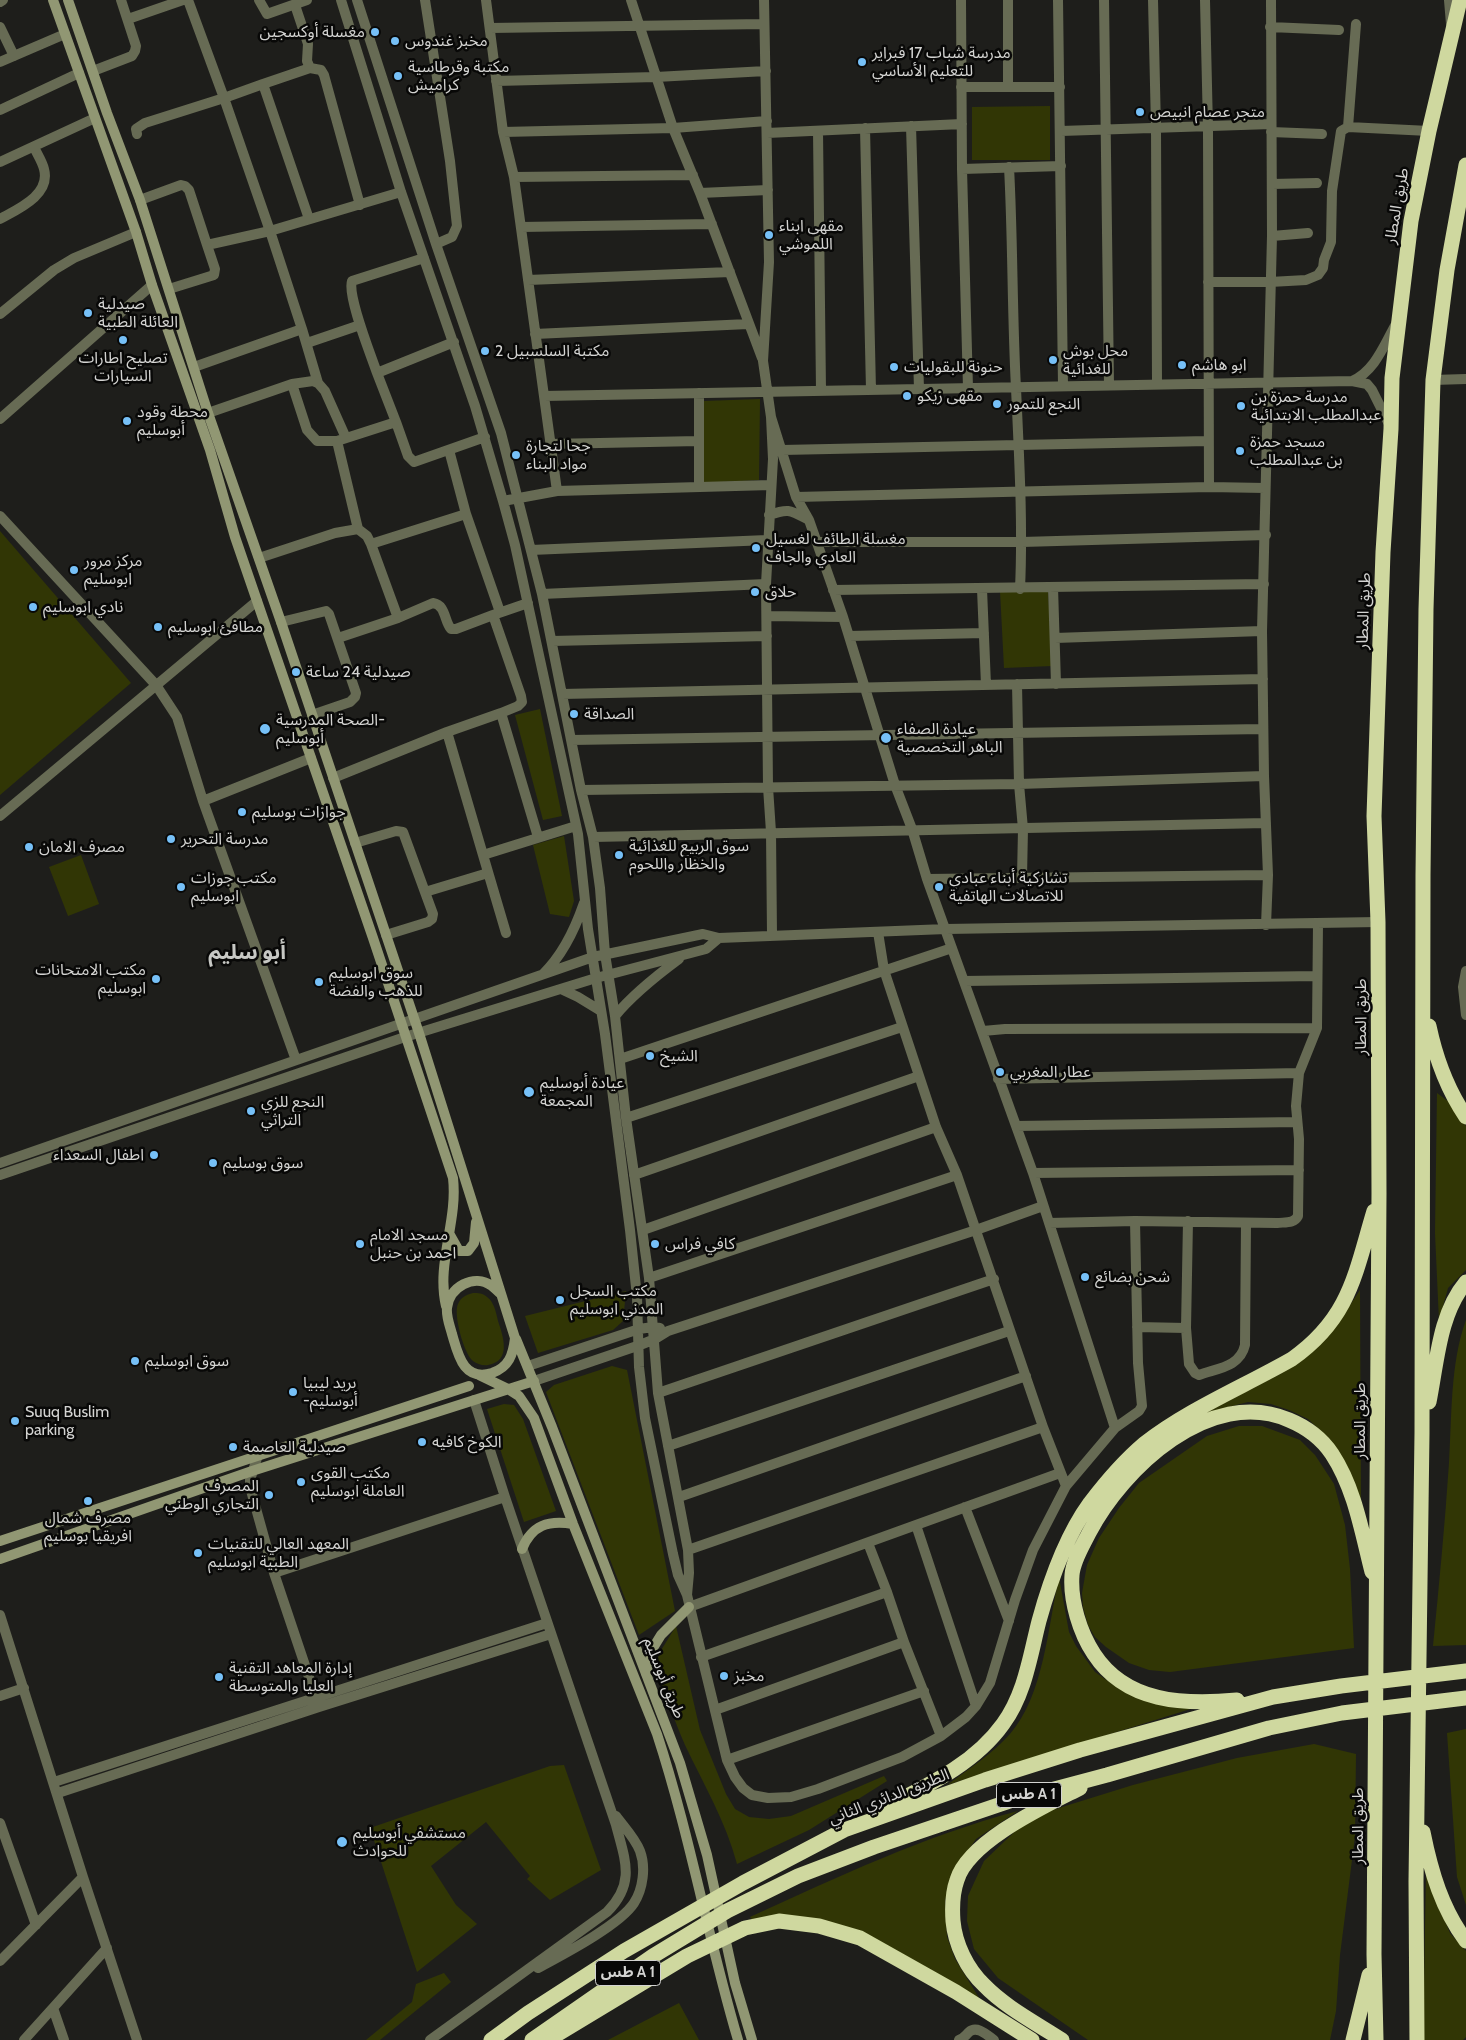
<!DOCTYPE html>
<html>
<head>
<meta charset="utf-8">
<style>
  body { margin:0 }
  canvas { display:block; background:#1e1e1b }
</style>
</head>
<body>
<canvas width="1466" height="2040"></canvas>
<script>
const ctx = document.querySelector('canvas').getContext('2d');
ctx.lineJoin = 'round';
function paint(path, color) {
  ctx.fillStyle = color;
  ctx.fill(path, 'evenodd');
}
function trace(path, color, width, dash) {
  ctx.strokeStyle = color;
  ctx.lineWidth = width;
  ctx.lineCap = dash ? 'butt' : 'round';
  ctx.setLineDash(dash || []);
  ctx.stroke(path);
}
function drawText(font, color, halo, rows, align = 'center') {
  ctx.font = font + ' Cabin,"Noto Sans Arabic",sans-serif';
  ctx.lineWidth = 5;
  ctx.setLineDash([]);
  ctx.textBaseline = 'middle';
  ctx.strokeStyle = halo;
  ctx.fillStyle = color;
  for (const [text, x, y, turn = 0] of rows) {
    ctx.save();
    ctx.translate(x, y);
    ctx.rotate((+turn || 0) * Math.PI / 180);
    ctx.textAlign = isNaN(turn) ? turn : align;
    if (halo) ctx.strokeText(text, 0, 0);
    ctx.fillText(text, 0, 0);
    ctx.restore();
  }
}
paint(new Path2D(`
  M1050,106V160H972V107Z
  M760,399L759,480L704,483V401Z
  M0,531L131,683L0,795Z
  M1048,589L1052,666L1004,668L1000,591Z
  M540,709L562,816L543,820L515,715Z
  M564,836L574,901L569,917L550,914L533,845Z
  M81,855L99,904L68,916L49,867Z
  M1437,1093L1449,1102L1466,1126V1270L1448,1288L1439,1321L1435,1233Z
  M1360,1290L1361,1503L1326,1436L1308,1419L1289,1410L1271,1404L1248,1402L1217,1410L1180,1429L1174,1428L1282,1373L1346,1311Z
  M626,1291L623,1321L613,1330L538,1353L525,1316Z
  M473,1293C478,1293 483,1293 487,1297C494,1302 496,1312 498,1321C503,1336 512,1361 488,1365C483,1366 477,1364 473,1361C464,1354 453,1314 458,1304C461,1297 466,1295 473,1293Z
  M1466,1320V1645L1433,1646C1439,1585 1445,1524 1449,1463C1452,1418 1450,1363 1466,1320Z
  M612,1366L627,1370L675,1611L639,1635L546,1392L554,1385Z
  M504,1404L514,1405L523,1419L556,1511L524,1522L487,1409Z
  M1239,1426H1262L1300,1440L1315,1455L1334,1484L1345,1525L1350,1569L1354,1648L1170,1672L1149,1670L1129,1663L1106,1647L1095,1637L1088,1625L1083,1607L1082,1593L1087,1565L1099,1538L1119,1508L1139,1483L1207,1436Z
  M1059,1577L1069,1632L1076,1646L1095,1672L1118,1688L1200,1706L947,1785C969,1769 992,1754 1010,1734C1044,1695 1048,1626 1059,1577Z
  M676,1626L700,1730L726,1794L735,1809L749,1817L769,1819L791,1816L884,1776L887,1781L809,1830L737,1864C726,1822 704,1785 685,1745C674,1720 665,1692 655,1667L660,1652Z
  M1466,1729V1905L1457,1877L1447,1733Z
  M1314,1744L1356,1754L1355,1836L1340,1955L1336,2011L1330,2040H1088L998,1978L974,1949L967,1921L968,1896L984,1861L1030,1817L1133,1785L1237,1758Z
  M564,1765L601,1870L550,1900L527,1879L530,1876L486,1822L431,1866L456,1905L477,1924L417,1972L370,1828L550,1766Z
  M1018,1811L976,1839L952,1874L945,1901L947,1937L955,1959L981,2001L864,1935L753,1921L750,1917C838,1877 924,1836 1018,1811Z
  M1426,1873L1450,1933L1466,1951V2037L1463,2040H1423Z
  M444,1973L451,1982L380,2040H366L412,2002L416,1984Z
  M679,2003L699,2040H608Z`), '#313605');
trace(new Path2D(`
  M259,0L267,14L307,0
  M341,0L401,192L475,406L503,501L515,545L578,834L588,929L605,1034L630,1230L637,1297L639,1367L645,1418L673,1554L678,1575L687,1595L727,1760L735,1777L743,1788L752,1795L768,1798L791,1797L818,1789L902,1757L941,1736L966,1717L976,1706L990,1683L1015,1600L1033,1550L1066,1486L1115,1428L1139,1411L1142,1406L1138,1363L1135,1221
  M357,0L436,244L501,433L542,594L581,790L593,837L600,888L605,954L615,1016L626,1118L649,1278L658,1393L688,1550L689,1573L687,1595
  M425,0L450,161L457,226L452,237L436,244
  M486,0L503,132L514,177L557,491
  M631,0L673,128L700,193L762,358
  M764,0L769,262L763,361L771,417L773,459L766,584L768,787L771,832L772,935
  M961,0L962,169L968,388
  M1008,0V87
  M1058,0L1063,386
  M1104,0L1109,385
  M1153,0L1156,127L1157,384
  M1205,0L1208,128L1209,487
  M1449,0L1451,24
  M0,2L3,0
  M295,5L308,44L307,61L310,68
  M128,19L183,0
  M1356,24L1348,127L1429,131
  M0,27L14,56
  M1270,27L1339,30
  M490,28L764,24
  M0,62L65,34
  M93,71L132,56L135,51L136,46L121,0
  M496,81L656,77L766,71
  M961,87H1060
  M0,110L79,73
  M911,126L919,389
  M865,128L871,390
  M818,131L821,391
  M1061,131L1271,124
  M503,132L673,128L767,121
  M1271,132L1322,134
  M767,133L962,124
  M137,134L136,129L145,123L224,98L188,0
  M0,162L95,118
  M1009,167C1013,241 1012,314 1016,388C1019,455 1023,522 1020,589
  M962,169L1061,166
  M514,177L693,175
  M1272,184L1317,183
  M700,193L768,190
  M140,200L181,185L185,186L189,190L207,245
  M0,219C18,209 51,195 44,169C42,161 37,154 34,147
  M309,219L263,84L310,68L321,70L324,75L360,205
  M521,227L712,224
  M1272,236L1308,233
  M528,280L730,272
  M1208,282H1270L1306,280L1318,275L1323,268L1324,260L1331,242L1332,191L1341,131L1348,127
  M169,289L214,275L215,269L207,245L270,231L224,98L263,84
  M0,314L54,270L74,258L136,232
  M302,329L270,231L401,192
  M535,334L748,324
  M307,343L360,325
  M194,367L302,329L318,383L313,381L292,384
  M377,373C371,355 347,296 352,281L424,258
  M1433,380L1466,379
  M1352,381C1375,371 1384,345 1396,324
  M318,383L325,391L346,438
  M544,396L1352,381L1367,384L1372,390L1389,424
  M208,413L292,384L307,430L317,441H337
  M771,417L796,497L809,520L843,617L895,785L912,829L927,879L1033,1173L1115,1428
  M0,419L152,285
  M396,422L377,373L454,342
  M550,444L699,441
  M449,450L466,514
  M782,450L1208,441
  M699,487V393
  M796,497L1209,487L1265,488
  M503,501L557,491L771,485
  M769,515C789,508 790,510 809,520
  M0,516L156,685L177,717L203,801L296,1060
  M358,529L337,441L396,422L408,456L414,462L485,437
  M817,542H1022L1266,535
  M371,544L466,514L500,612
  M531,550L767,540
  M259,558L335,533L358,529L367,536L371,544L398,618
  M1053,587L1056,684
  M982,589L986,685
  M833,590L1264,584
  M542,594L766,584
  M767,616L843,617
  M281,622L326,611L329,614L356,693L355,697L350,702L312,715
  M849,636L984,633
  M338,638L398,618L433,603C446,605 444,621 451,629H456L493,615
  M1055,638L1262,631
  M552,641L767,636
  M1017,684L1019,784L1023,829L1022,877
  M562,694L1263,679
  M501,713L518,706L522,702L521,696L493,615L528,603
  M571,740L1263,729
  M333,778L447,732
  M581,790L1019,784L1264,776
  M203,801L311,758
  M0,816L257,601
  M593,837L1266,823
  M355,843L396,831L403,832L433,914L432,919L428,922L386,935
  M483,855L447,732L501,713L538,837
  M927,879L1268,875
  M425,892L488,873
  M1266,925L1268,875L1264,776L1262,631L1272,236L1271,0
  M878,932L884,970L936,1127L957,1175L1043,1427L1066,1486
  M506,933L483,855L576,826
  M1466,971L1463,987L1466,1015
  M543,974C563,955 575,929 584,903
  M964,981L1317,976
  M561,989L578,997L601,1011
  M615,1016C633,994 656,976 679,959
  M983,1031L1005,1029L1317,1028
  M620,1059L952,948
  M998,1079L1299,1073
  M626,1118L902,1027
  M1016,1126L1297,1122
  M0,1163L593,957L703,934L719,938L946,929L1378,922
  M1033,1173L1299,1170
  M0,1175L405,1037L596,978L706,949L719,938
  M634,1175L919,1076
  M1188,1221L1186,1328L1189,1364L1195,1373L1199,1375C1218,1368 1240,1367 1245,1345L1246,1223
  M1049,1223L1135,1221L1277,1223C1285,1222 1294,1224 1298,1216L1299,1139L1296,1106L1299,1073L1317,1028L1318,924
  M643,1230L936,1127
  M649,1278L957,1175
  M1137,1327L1186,1328
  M528,1366L639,1329L653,1327L660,1328
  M534,1381L640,1345L655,1339L668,1331L976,1230L1043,1206
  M658,1393L994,1279
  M668,1446L1009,1331
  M258,1455L250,1480V1487L274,1573L318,1704
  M679,1497L1026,1376
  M965,1507L1009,1621
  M916,1525L976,1706
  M868,1543L887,1592L904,1642L941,1736
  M688,1550L1043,1427
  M274,1573L505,1497
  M689,1607L1060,1473
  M0,1615L83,1877L137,2040
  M701,1657L887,1592
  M0,1696L24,1688
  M715,1710L904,1642
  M727,1760L924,1691
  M54,1782L547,1623
  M58,1793L319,1707L551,1634
  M0,1823L36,1925
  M0,1961L83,1877
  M538,1968C562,1955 620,1925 634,1903C643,1889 646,1867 640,1851C635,1838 624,1827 616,1816
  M53,2008L64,2040
  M24,2040L107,1948
  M430,2040L607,1912C636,1883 625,1860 616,1825L505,1497L474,1400
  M959,2040C964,2038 965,2036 969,2032C977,2025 987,2035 994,2040`), '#676b54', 10);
trace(new Path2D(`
  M53,0L136,232L152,285L210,450L235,537L373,938L453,1178C458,1221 436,1264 446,1306
  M68,0L107,113L140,200L208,413L281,622L419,1033L515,1338C513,1355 509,1367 492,1373C463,1382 458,1354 452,1334C450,1326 446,1317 447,1308C449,1287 474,1273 492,1286C495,1288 498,1292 501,1294
  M450,1235L459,1251H468L474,1243L476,1222
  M516,1339L552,1427L680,1763L707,1855L735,1983L752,2040
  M479,1375L508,1389L519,1396L534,1418L573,1524L657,1734C690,1835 708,1939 738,2040
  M0,1541L469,1386
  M522,1549C532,1525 548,1520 573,1524
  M0,1559L252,1471L534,1381
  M646,1674L653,1648L661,1635L689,1607`), '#919773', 10);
trace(new Path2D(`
  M1429,1026C1436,1059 1447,1089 1466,1117
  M1429,1402C1437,1363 1439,1314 1466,1282
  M1237,1700C1184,1705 1126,1703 1094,1654C1080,1633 1070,1601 1072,1575C1073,1561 1083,1545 1089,1533C1123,1468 1210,1386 1289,1420C1306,1427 1322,1439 1332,1454C1355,1489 1362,1533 1372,1572
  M890,1805C931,1784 976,1762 1003,1724C1025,1694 1030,1656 1039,1621C1050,1581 1066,1536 1090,1503C1106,1482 1124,1461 1144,1444C1189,1409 1243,1387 1292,1359C1350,1318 1355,1274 1374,1211
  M1423,1832C1431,1872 1442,1909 1466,1941
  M491,2040L528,2013L624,1951L743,1883L844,1830L985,1780L1080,1750L1273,1697L1341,1686L1466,1671
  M532,2040L653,1956L727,1911L798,1876L874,1847L1013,1800L1107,1775L1269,1728L1342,1713L1466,1698
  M548,2040L687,1956L745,1928L779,1921L819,1926L860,1938L956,1992L1032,2040
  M1062,2040C1036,2023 1005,2007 984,1985C967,1969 955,1944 953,1921C952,1907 952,1894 957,1880C969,1841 1045,1806 1080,1788
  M1353,2040L1369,1975
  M1376,2040L1374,1954L1379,1193L1378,922L1374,816L1383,552L1391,429L1392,378L1411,221L1429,131L1460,0
  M1417,2040L1416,1881L1422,1433L1423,875L1426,609L1433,380L1447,270L1466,165`), '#cfd89f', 15);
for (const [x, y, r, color] of [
  [375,32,5,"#76c0f7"],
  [395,41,5,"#76c0f7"],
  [862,62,5,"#76c0f7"],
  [398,76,5,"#76c0f7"],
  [1140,112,5,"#76c0f7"],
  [769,235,5,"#76c0f7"],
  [88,313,5,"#76c0f7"],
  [123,340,5,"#76c0f7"],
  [485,351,5,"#76c0f7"],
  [1053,360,5,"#76c0f7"],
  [1182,365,5,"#76c0f7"],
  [894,367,5,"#76c0f7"],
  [907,396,5,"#76c0f7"],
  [997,404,5,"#76c0f7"],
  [1241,406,5,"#76c0f7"],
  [127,421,5,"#76c0f7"],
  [1240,451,5,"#76c0f7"],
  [516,455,5,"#76c0f7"],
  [756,548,5,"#76c0f7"],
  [74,570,5,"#76c0f7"],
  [755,592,5,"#76c0f7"],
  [33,607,5,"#76c0f7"],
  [158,627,5,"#76c0f7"],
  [296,672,5,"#76c0f7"],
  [574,714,5,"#76c0f7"],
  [265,729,6,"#76c0f7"],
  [886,738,6,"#76c0f7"],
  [242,812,5,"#76c0f7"],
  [171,839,5,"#76c0f7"],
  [29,847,5,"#76c0f7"],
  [619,855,5,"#76c0f7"],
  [181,887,5,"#76c0f7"],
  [939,887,5,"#76c0f7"],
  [156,979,5,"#76c0f7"],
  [319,982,5,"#76c0f7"],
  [650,1056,5,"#76c0f7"],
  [1000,1072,5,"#76c0f7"],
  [529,1092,6,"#76c0f7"],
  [251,1111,5,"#76c0f7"],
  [154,1155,5,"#76c0f7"],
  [213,1163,5,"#76c0f7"],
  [360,1244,5,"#76c0f7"],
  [655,1244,5,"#76c0f7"],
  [1085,1277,5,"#76c0f7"],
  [560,1300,5,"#76c0f7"],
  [135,1361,5,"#76c0f7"],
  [293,1392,5,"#76c0f7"],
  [15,1421,5,"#76c0f7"],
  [422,1442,5,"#76c0f7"],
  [233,1447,5,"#76c0f7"],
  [301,1482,5,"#76c0f7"],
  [269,1495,5,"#76c0f7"],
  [88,1501,5,"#76c0f7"],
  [198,1553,5,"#76c0f7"],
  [724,1676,5,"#76c0f7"],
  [219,1677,5,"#76c0f7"],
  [342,1842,6,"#76c0f7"]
]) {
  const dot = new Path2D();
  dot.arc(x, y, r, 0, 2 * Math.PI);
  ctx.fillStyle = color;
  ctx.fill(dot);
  trace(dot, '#080807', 2);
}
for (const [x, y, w] of [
  [1029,1795,65],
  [628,1973,65]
]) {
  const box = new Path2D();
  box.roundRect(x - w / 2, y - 12.5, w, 25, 4);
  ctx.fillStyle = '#080807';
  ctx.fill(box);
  trace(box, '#d3d3d1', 1);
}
drawText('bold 15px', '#d3d3d1', null, [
  ["طس A 1",1029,1795],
  ["طس A 1",628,1973]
]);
drawText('16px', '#d3d3d1', '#080807', [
  ["مغسلة أوكسجين",365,32,"right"],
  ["مخبز غندوس",405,41],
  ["مدرسة شباب 17 فبراير",872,53],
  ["للتعليم الأساسي",872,71],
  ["مكتبة وقرطاسية",408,67],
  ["كراميش",408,85],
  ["متجر عصام انبيص",1150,112],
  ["مقهى ابناء",779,226],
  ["اللموشي",779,244],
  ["صيدلية",98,304],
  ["العائلة الطبية",98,322],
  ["مكتبة السلسبيل 2",495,351],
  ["محل بوش",1063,351],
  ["للغدائية",1063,369],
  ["تصليح اطارات",123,358,"center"],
  ["السيارات",123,376,"center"],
  ["ابو هاشم",1192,365],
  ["حنونة للبقوليات",904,367],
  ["مقهى زيكو",917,396],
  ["مدرسة حمزة بن",1251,397],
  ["عبدالمطلب الابتدائية",1251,415],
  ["النجع للتمور",1007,404],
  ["محطة وقود",137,412],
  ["أبوسليم",137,430],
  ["مسجد حمزة",1250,442],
  ["بن عبدالمطلب",1250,460],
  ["جحا لتجارة",526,446],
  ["مواد البناء",526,464],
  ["مغسلة الطائف لغسيل",766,539],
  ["العادي والجاف",766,557],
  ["مركز مرور",84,561],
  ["ابوسليم",84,579],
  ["حلاق",765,592],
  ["نادي ابوسليم",43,607],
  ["مطافئ ابوسليم",168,627],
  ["صيدلية 24 ساعة",306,672],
  ["الصداقة",584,714],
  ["الصحة المدرسية-",276,720],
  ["أبوسليم",276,738],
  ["عيادة الصفاء",897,729],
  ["الباهر التخصصية",897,747],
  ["جوازات بوسليم",252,812],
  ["مدرسة التحرير",181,839],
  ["سوق الربيع للغذائية",629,846],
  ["والخظار واللحوم",629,864],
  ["مصرف الامان",39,847],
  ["مكتب جوزات",191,878],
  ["ابوسليم",191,896],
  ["تشاركية أبناء عبادي",949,878],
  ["للاتصالات الهاتفية",949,896],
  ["مكتب الامتحانات",146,970,"right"],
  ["ابوسليم",146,988,"right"],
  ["سوق ابوسليم",329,973],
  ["للذهب والفضة",329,991],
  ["الشيخ",660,1056],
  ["عطار المغربي",1010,1072],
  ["عيادة أبوسليم",540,1083],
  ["المجمعة",540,1101],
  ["النجع للزي",261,1102],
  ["التراثي",261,1120],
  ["اطفال السعداء",144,1155,"right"],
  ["سوق بوسليم",223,1163],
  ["مسجد الامام",370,1235],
  ["احمد بن حنبل",370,1253],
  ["كافي فراس",665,1244],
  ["شحن بضائع",1095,1277],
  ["مكتب السجل",570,1291],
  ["المدني ابوسليم",570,1309],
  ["سوق ابوسليم",145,1361],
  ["بريد ليبيا",303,1383],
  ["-أبوسليم",303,1401],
  ["Suuq Buslim",25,1412],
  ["parking",25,1430],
  ["الكوخ كافيه",432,1442],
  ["صيدلية العاصمة",243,1447],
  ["مكتب القوى",311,1473],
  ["العاملة ابوسليم",311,1491],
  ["المصرف",259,1486,"right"],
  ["التجاري الوطني",259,1504,"right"],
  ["مصرف شمال",88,1518,"center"],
  ["افريقيا بوسليم",88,1536,"center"],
  ["المعهد العالي للتقنيات",208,1544],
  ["الطبية ابوسليم",208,1562],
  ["إدارة المعاهد التقنية",229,1668],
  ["العليا والمتوسطة",229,1686],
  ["مخبز",734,1676],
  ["مستشفي أبوسليم",353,1833],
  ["للحوادث",353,1851]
], 'left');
drawText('16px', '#d3d3d1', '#080807', [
  ["طريق المطار",1397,206,-80],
  ["طريق المطار",1364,611,-88],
  ["طريق المطار",1361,1017,-90],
  ["طريق المطار",1360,1421,-90],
  ["طريق أبوسليم",664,1678,68],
  ["الطريق الدائري الثاني",889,1797,-21],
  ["طريق المطار",1358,1826,-90]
]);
drawText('bold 21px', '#c7c8c4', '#080807', [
  ["أبو سليم",247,953]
]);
</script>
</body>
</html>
